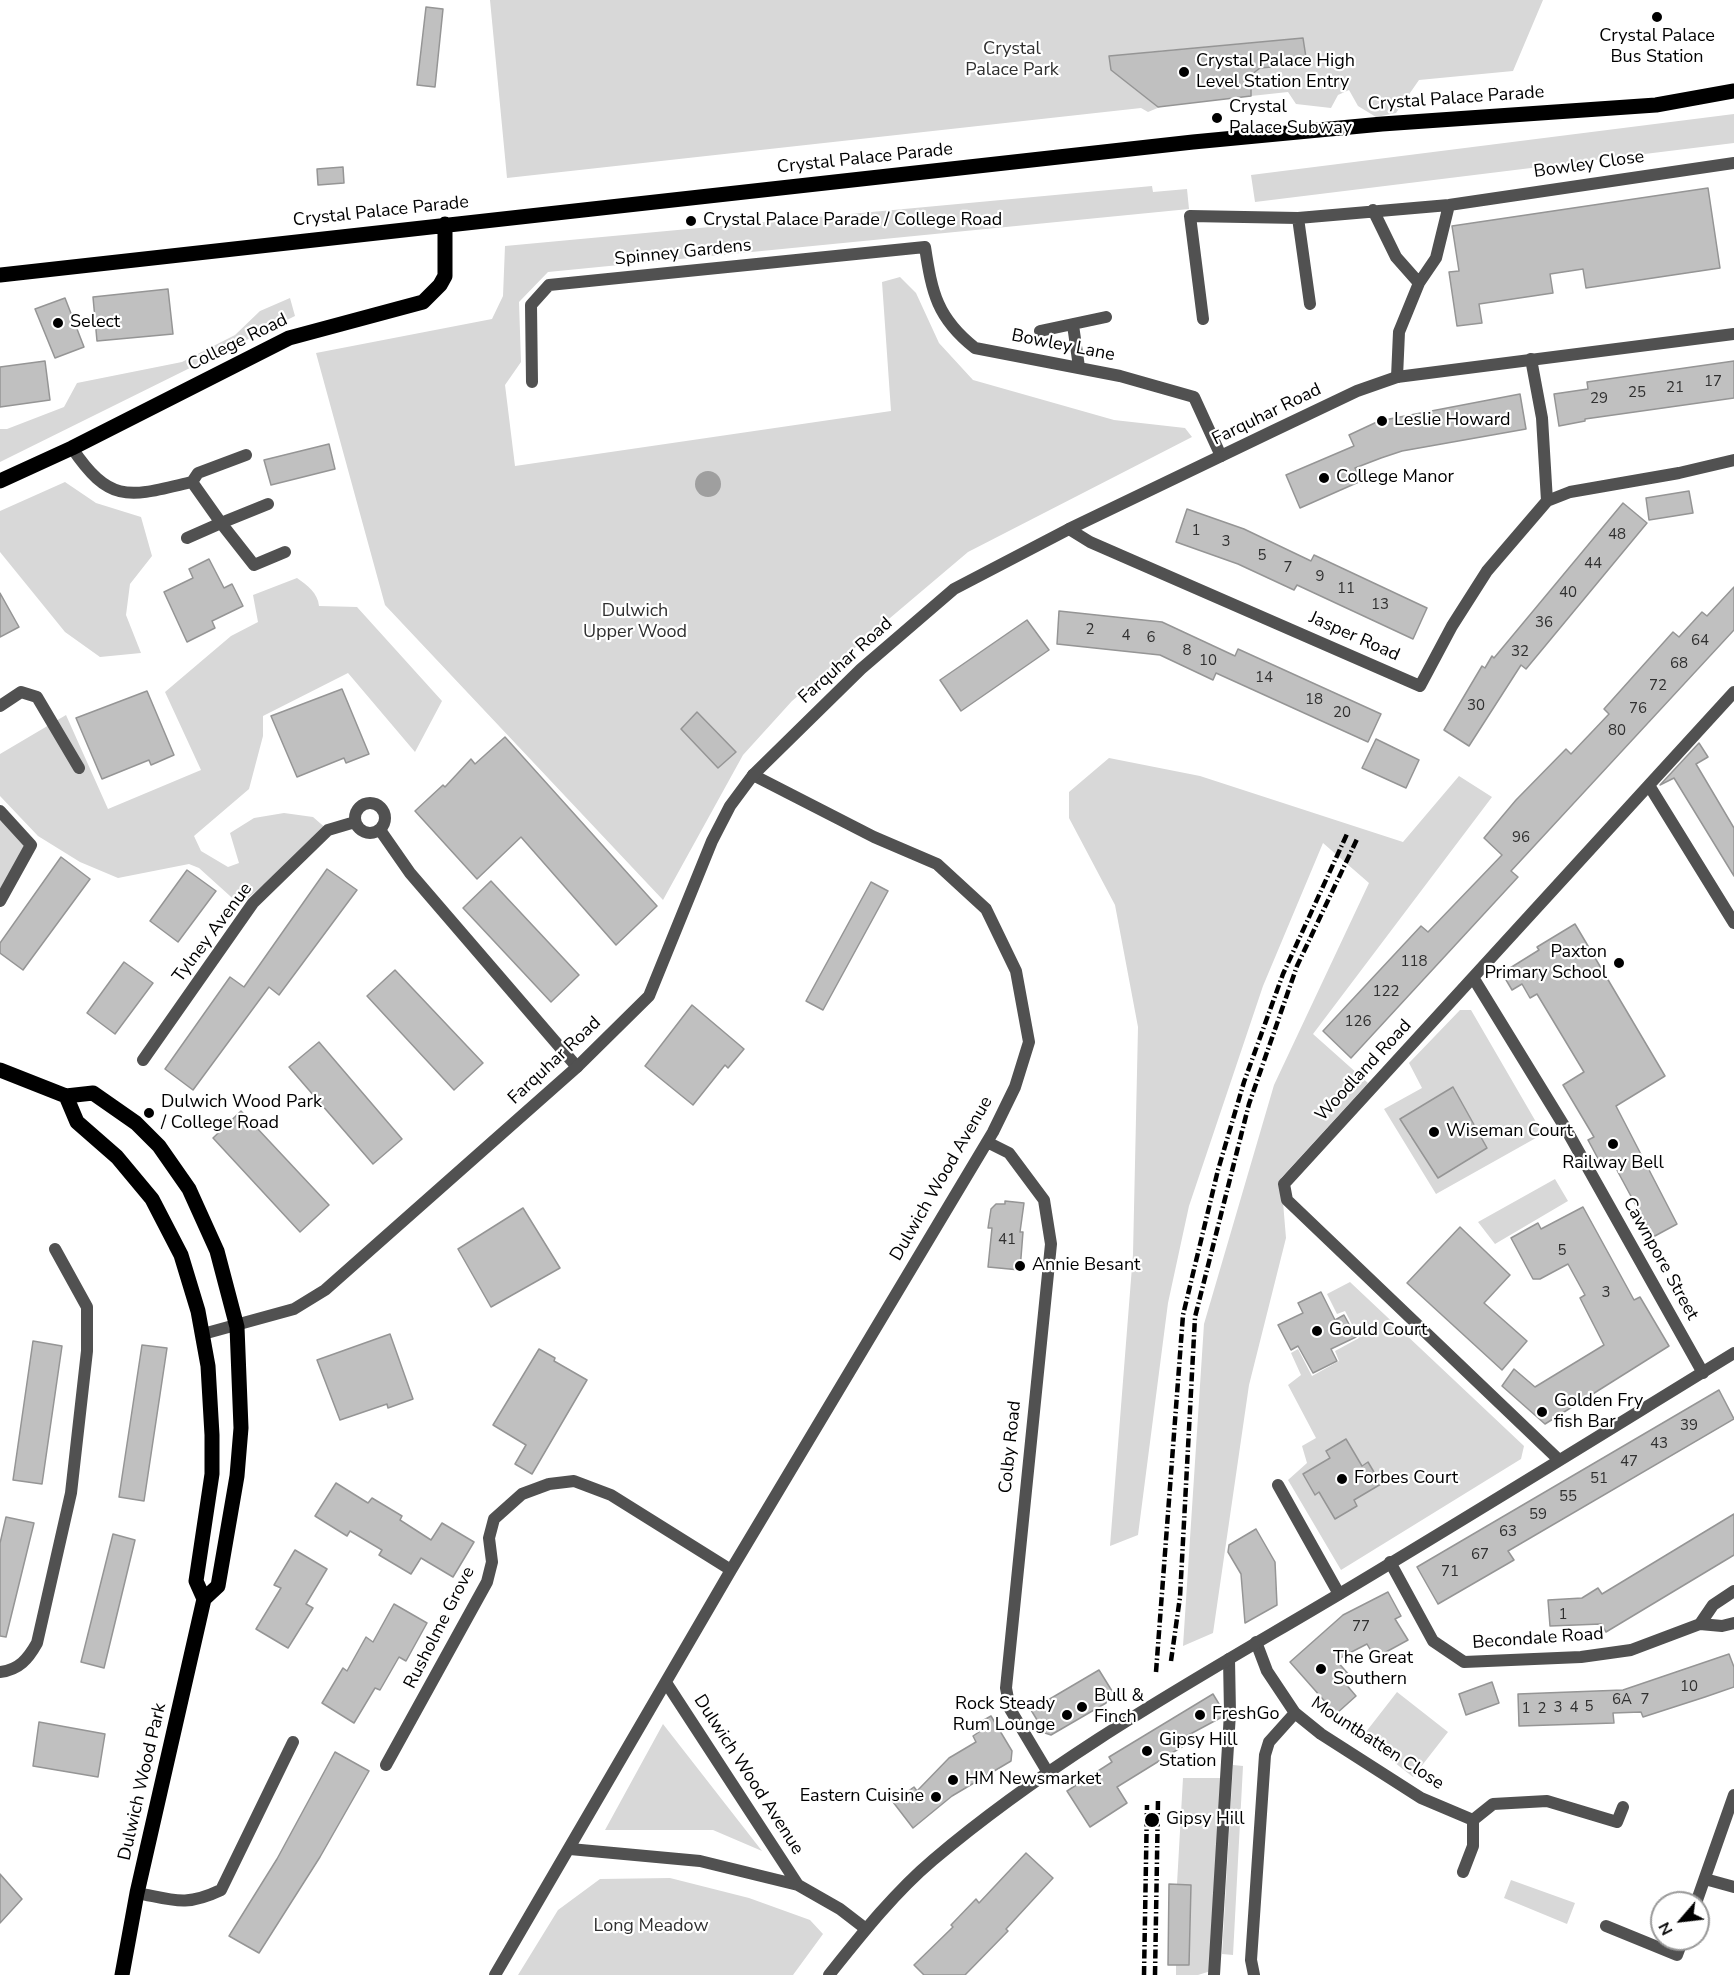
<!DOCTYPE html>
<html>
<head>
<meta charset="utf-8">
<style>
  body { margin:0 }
  #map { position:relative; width:1734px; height:1975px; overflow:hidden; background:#fff; font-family:"Nunito Sans",sans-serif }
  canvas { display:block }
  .north { position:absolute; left:1650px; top:1891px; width:60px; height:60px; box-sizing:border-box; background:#fff; border:2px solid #999; border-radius:50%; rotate:242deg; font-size:16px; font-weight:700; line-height:24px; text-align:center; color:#000 }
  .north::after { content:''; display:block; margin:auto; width:21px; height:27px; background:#000; clip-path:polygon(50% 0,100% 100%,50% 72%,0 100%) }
</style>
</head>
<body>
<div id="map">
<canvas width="1734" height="1975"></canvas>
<div class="north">N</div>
</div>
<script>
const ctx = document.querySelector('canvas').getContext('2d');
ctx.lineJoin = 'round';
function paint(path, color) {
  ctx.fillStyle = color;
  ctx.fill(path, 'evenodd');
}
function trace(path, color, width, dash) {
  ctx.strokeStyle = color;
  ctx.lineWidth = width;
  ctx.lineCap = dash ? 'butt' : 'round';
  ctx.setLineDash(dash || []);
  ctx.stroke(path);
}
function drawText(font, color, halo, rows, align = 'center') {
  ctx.font = font + ' "Nunito Sans",sans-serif';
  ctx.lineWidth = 4.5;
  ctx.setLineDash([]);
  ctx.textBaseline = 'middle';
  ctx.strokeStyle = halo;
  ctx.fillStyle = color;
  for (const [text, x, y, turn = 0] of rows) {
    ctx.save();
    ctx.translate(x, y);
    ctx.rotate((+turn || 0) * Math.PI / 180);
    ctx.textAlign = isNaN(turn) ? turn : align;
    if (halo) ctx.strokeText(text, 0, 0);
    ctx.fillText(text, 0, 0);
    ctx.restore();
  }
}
paint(new Path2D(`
  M490,0H1543L1513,71L1419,80L1396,113L1376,117L1358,106L1349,90L1338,95L1331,108L1296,104L1288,92L1251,96V75L1260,68L1275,67V55L1294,39L1147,52L1138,61L1161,96L1160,107L1148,112L1141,108L507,178Z
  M1734,114V143L1255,202L1251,175Z
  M1152,186L1153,192L1187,189L1189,209L548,272L519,302L521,362L505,385L515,466L891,411L882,282L900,277L916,293L939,343L973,380L1114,420L1185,428L1192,437L968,552L792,701L743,755L663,900L385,605L316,353L492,319L503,296L505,246Z
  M290,298L295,316L0,462V429H7L64,407L77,383L182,362L235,335L260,311Z
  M65,482L96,503L141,517L152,556L130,584L126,615L141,653L100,657L65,632L0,552V511Z
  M297,578C307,585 318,593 319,606L357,607L442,701L415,752L348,673L263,716V736L249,789L194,836L201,851L228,867L239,863L230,833L254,818L284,813L313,817L328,830L240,905L199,868L189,864L118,878L80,862L38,836L0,796V754L66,715L108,809L201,770L165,692L231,636L258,622L253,595Z
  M1109,758L1200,776L1403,842L1459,776L1492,797L1313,1034L1368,1083L1281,1178L1286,1238L1249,1385L1213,1633L1183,1646L1204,1324L1274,1085L1369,883L1323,843L1263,986L1189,1206L1168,1303L1138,1535L1110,1546L1133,1254L1138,1027L1115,905L1069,818V792Z
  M0,811L31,845L0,899Z
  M1460,1010H1471L1543,1134L1436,1194L1384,1109L1422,1088L1409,1063ZM1453,1088L1464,1106L1411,1138L1400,1119Z
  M1555,1179L1568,1201L1495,1244L1478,1222Z
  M1350,1282L1524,1446L1521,1459L1341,1570L1288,1480L1307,1463L1302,1446L1316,1438L1288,1385L1301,1375L1291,1353L1298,1349L1312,1376L1339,1361L1335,1351L1359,1338L1345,1311L1337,1314L1327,1294ZM1346,1439L1362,1465L1368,1462L1381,1483L1354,1500L1335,1519L1319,1492L1315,1494L1303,1474L1330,1458L1326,1451Z
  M1397,1692L1448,1732L1413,1777L1362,1737Z
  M663,1724L762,1851L713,1830H605Z
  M1233,1765L1243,1766L1233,1955L1222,1954Z
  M1183,1778H1225L1214,1970L1198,1975H1176V1965H1189L1191,1885L1177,1884Z
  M670,1878L749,1898L810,1920L823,1934L793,1975H518L558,1910L600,1879Z
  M1511,1880L1575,1903L1567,1924L1504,1898Z`), '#d8d8d8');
paint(new Path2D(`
  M695 484a13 13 0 1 1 26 0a13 13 0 1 1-26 0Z`), '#9f9f9f');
const building = new Path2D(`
  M426,7L443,9L435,87L417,85Z
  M1303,38L1307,64L1260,68L1251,75V96L1158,107L1111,70L1109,56Z
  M343,167L344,183L318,185L317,169Z
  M1708,188L1720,268L1586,288L1583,269L1550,274L1553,293L1479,304L1482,323L1457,326L1449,272L1459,271L1452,226Z
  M168,289L173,334L97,341L93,297Z
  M65,298L84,347L55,358L35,309Z
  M45,361L50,400L0,407V367Z
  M1734,361V398L1585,419V421L1559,426L1554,394L1588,389L1587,382Z
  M1520,394L1526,429L1402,451L1381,458L1355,468L1361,481L1300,508L1286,475L1354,446L1349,435L1379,421Z
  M329,444L335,469L271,485L264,460Z
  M1689,491L1693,513L1649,520L1646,498Z
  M1623,503L1647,523L1526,669L1521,665L1469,746L1444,730L1482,666L1485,668L1492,656L1494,658Z
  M1187,509L1244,529L1311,561L1314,555L1427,608L1413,639L1297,585L1294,590L1238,564L1176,542Z
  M209,559L224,588L232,584L243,606L212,621L215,628L187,642L164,592L193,578L189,569Z
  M1734,587V630L1511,871L1518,877L1351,1058L1323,1031L1421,926L1428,932L1502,855L1484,838L1516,800L1566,749L1571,754L1609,714L1604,709L1673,632L1679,637L1702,612L1707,616Z
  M0,593L19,627L0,637Z
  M1059,611L1162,622L1235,656L1238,649L1381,714L1368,742L1216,673L1213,680L1160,655L1057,644Z
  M1027,620L1049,650L961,711L940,680Z
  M342,689L369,754L346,763L344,758L297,777L271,716Z
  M147,691L174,755L151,765L149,760L102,779L76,718Z
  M697,712L736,752L718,768L681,729Z
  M505,737L657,906L616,945L521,837L477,879L415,811L443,785L445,787L471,759L475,764Z
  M1376,739L1419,760L1406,788L1362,768Z
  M1699,743L1708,757L1696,764L1734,828V876L1674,778L1660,785Z
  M61,857L90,879L23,970L0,953V943Z
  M327,869L357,890L279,995L269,987L193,1090L165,1069L230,977L244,987Z
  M187,870L216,891L178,942L150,921Z
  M491,881L579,975L551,1002L463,908Z
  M871,882L888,891L823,1010L806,1001Z
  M1575,924L1665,1076L1616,1106L1677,1224L1653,1237L1612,1161L1602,1166L1588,1140L1594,1137L1563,1085L1584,1072L1537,994L1530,998L1522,984L1512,990L1502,973L1539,950L1537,947Z
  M124,962L153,983L115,1034L87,1013Z
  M395,970L483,1063L454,1090L367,996Z
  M692,1005L744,1049L728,1068L725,1065L693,1105L645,1066Z
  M319,1042L402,1139L373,1164L289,1067Z
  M1453,1087L1487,1148L1438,1178L1400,1119Z
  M241,1111L329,1205L300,1232L213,1138Z
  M1005,1201L1024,1203L1020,1232H1023L1020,1270L988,1267L992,1228H988L991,1209L996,1204H1005Z
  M1583,1207L1634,1300L1640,1297L1669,1346L1545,1424L1502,1386L1514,1369L1535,1387L1604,1345L1580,1298L1585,1295L1568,1264L1540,1279H1533L1511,1238L1538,1223L1541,1229Z
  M523,1208L560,1268L491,1307L458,1249Z
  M1460,1227L1510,1275L1484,1303L1527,1341L1502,1370L1407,1283Z
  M1321,1292L1335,1320L1344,1315L1356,1337L1331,1349L1337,1361L1313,1373L1298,1346L1291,1350L1278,1325L1303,1313L1298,1303Z
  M390,1334L413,1399L388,1408L387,1404L340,1420L317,1360Z
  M33,1341L62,1346L42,1484L13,1480Z
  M142,1345L167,1348L144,1501L119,1497Z
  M539,1349L555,1358L554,1361L587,1380L532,1474L515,1464L526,1445L493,1425Z
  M1719,1390L1734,1419L1508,1551L1514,1560L1438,1604L1417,1567Z
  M1346,1439L1362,1466L1368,1462L1381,1484L1354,1500L1357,1506L1335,1519L1319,1492L1315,1495L1303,1474L1330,1458L1326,1451Z
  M336,1483L368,1503L372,1498L402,1516L400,1520L431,1540L442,1523L474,1542L453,1577L421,1558L411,1574L379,1555L382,1550L350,1531L347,1536L315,1516Z
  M1734,1514V1555L1606,1632L1601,1624L1550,1626L1548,1600L1582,1598L1598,1588L1602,1594Z
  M6,1517L34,1523L6,1637L0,1636V1543Z
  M1256,1529L1275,1562L1277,1605L1245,1623L1241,1574L1228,1552L1229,1545Z
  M113,1534L135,1540L104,1668L81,1662Z
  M295,1550L327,1569L306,1604L313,1608L288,1648L256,1629L281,1588L274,1585Z
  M1388,1592L1401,1616L1395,1619L1408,1640L1375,1658L1367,1644L1336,1660L1350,1676L1344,1682L1356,1696L1336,1714L1290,1662L1343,1615Z
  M394,1604L427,1623L406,1661L399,1657L380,1690L375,1688L354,1723L322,1703L343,1668L347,1671L366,1637L373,1642Z
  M1729,1654L1734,1667V1687L1705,1697L1643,1717L1641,1712L1613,1713L1614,1723L1519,1726L1518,1694L1623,1690Z
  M1099,1670L1112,1691L1108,1693L1106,1703L1051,1735L1045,1733L1031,1710Z
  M1492,1682L1499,1703L1466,1715L1459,1694Z
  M1213,1694L1222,1709V1717L1181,1739L1185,1745L1117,1787L1127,1803L1090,1827L1067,1791L1112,1762L1109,1757Z
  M991,1716L1012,1751L1011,1761L952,1796L913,1828L893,1802L914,1787L917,1791L949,1758L976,1742L973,1736L979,1732L975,1725Z
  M39,1722L105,1734L98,1777L33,1766Z
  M335,1752L369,1771L320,1857L259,1953L229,1936L277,1859Z
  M1026,1853L1053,1878L1006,1929L1008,1931L965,1975H924L914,1965L953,1927L951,1925L976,1899L979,1903Z
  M0,1874L22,1899L0,1923Z
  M1169,1884L1191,1885L1189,1965H1168Z`);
paint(building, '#c0c0c0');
trace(building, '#959595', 1.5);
trace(new Path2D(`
  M1373,210L1396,257L1419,283
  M1298,218L1310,304
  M1203,319L1190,216L1298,218L1449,205L1734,163
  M1073,325L1079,367
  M1040,331L1106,317
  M1531,359L1542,418L1547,501
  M1397,377L1399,332L1419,283L1436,258L1449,205
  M532,382L531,305L549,285L925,247C932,293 937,318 975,348L1120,376L1194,397L1221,456
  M72,448C111,506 131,496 192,482L221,523L187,538
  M192,482L198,473L246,455
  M268,504L221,523L254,565L285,552
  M1069,529L1090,542L1420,686L1452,626L1487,571L1547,501L1570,492L1679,473L1734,460
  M0,706L21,692L37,697L79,768
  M1650,787L1734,923
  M355 818a15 15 0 1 1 30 0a15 15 0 1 1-30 0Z
  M0,811L31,845L0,901
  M380,830L410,873L577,1067
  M1474,979L1566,1129L1703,1373
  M143,1060L253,903L328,830L355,822
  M987,1142L1009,1153L1044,1200L1051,1244L1006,1688L1010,1709L1047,1771
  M1558,1459L1287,1200L1284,1184L1734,692
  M1278,1485L1339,1594
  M1390,1562L1433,1641L1464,1662L1581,1657L1631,1650L1700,1624L1722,1626L1734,1623
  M1700,1624L1713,1605L1734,1591
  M1256,1642L1267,1671L1295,1713L1321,1734L1421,1798L1473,1820V1846L1463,1872
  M0,1672C19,1670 28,1659 37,1643L71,1493L87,1351V1307L55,1249
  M667,1684L798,1885
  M386,1765L487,1582L492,1562L489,1538L494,1519L522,1494L549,1484L574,1481L611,1495L731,1570
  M1473,1820L1493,1804L1547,1801L1617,1822L1623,1807
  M570,1849L700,1861L798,1885L840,1909L866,1929
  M1705,1879L1734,1887
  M137,1893C174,1900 185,1907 221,1890L293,1742
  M1696,1903L1734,1795
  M1606,1926L1677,1955L1683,1939
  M495,1975L731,1570L993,1132L1015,1087L1029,1042L1016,971L986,909L937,864L874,837L753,775
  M1214,1975L1230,1713L1229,1659
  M1254,1975L1251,1960L1265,1755L1269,1742L1295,1713`), '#515151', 12);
trace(new Path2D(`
  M203,1334L294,1309L325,1290L577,1067L649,996L712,841L730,806L753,775L861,669L954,589L1069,529L1273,431L1357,391L1397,377L1734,334
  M829,1975C861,1935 894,1893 933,1860C1057,1755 1198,1678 1336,1596C1470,1516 1602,1434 1734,1353`), '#515151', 12);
trace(new Path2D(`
  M0,275L1193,142L1382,124L1656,105L1734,91
  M0,481L72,448L289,338L423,302L440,285L445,276V224
  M0,1070L66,1096L93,1093L136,1123L159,1146L189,1189L217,1251L237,1327L241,1428L237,1476L218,1586L204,1599
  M66,1096L77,1122L117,1157L152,1199L181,1255L198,1311L208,1366L212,1435V1474L196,1581L204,1599L137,1893L122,1975`), '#000', 15);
trace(new Path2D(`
  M1171,1661L1180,1597L1195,1317L1249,1104L1297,966L1358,837
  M1156,1672L1183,1315L1218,1170L1244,1082L1283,974L1347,834
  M1144,1975L1147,1805
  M1155,1975L1158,1800`), '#000', 4.5, [9, 3, 1.5, 3]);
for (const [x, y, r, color] of [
  [1657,17,6,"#000"],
  [1184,72,6,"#000"],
  [1217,118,6,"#000"],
  [691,221,6,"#000"],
  [58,323,6,"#000"],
  [1382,421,6,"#000"],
  [1324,478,6,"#000"],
  [1619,963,6,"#000"],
  [149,1113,6,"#000"],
  [1434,1132,6,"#000"],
  [1613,1144,6,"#000"],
  [1020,1266,6,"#000"],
  [1317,1331,6,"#000"],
  [1542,1412,6,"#000"],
  [1342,1479,6,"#000"],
  [1321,1669,6,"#000"],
  [1082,1707,6,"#000"],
  [1067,1715,6,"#000"],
  [1200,1715,6,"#000"],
  [1147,1751,6,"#000"],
  [953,1780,6,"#000"],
  [936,1797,6,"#000"],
  [1152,1820,8,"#000"]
]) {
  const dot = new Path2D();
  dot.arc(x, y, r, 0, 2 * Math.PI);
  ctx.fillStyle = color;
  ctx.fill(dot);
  trace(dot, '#fff', 2);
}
drawText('15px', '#303030', null, [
  ["17",1713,382],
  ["21",1675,388],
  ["25",1637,393],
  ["29",1599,399],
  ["1",1196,531],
  ["48",1617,535],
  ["3",1226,542],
  ["5",1262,556],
  ["44",1593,564],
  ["7",1288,568],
  ["9",1320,577],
  ["11",1346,589],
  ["40",1568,593],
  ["13",1380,605],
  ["36",1544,623],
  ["2",1090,630],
  ["4",1126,636],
  ["6",1151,638],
  ["64",1700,641],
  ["8",1187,651],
  ["32",1520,652],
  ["10",1208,661],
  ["68",1679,664],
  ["14",1264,678],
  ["72",1658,686],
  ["18",1314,700],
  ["30",1476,706],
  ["76",1638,709],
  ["20",1342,713],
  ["80",1617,731],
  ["96",1521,838],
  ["118",1414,962],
  ["122",1386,992],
  ["126",1358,1022],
  ["41",1007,1240],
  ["5",1562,1251],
  ["3",1606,1293],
  ["39",1689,1426],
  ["43",1659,1444],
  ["47",1629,1462],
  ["51",1599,1479],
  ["55",1568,1497],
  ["59",1538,1515],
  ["63",1508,1532],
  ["67",1480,1555],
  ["71",1450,1572],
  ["1",1563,1615],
  ["77",1361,1627],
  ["10",1689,1687],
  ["6A",1622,1700],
  ["7",1645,1700],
  ["5",1589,1707],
  ["3",1558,1708],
  ["4",1574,1708],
  ["1",1526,1709],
  ["2",1542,1709]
]);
drawText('18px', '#000', '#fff', [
  ["Crystal Palace",1657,37,"center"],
  ["Bus Station",1657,58,"center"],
  ["Crystal Palace High",1196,62],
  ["Level Station Entry",1196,83],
  ["Crystal",1229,108],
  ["Palace Subway",1229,129],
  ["Crystal Palace Parade / College Road",703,221],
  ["Select",70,323],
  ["Leslie Howard",1394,421],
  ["College Manor",1336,478],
  ["Paxton",1607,953,"right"],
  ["Primary School",1607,974,"right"],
  ["Dulwich Wood Park",161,1103],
  ["/ College Road",161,1124],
  ["Wiseman Court",1446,1132],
  ["Railway Bell",1613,1164,"center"],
  ["Annie Besant",1032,1266],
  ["Gould Court",1329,1331],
  ["Golden Fry",1554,1402],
  ["fish Bar",1554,1423],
  ["Forbes Court",1354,1479],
  ["The Great",1333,1659],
  ["Southern",1333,1680],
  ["Bull &",1094,1697],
  ["Finch",1094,1718],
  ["Rock Steady",1055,1705,"right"],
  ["Rum Lounge",1055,1726,"right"],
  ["FreshGo",1212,1715],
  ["Gipsy Hill",1159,1741],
  ["Station",1159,1762],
  ["HM Newsmarket",965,1780],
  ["Eastern Cuisine",924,1797,"right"],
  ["Gipsy Hill",1166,1820]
], 'left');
drawText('18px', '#2f2f2f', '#fff', [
  ["Crystal",1012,50],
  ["Palace Park",1012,71],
  ["Dulwich",635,612],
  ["Upper Wood",635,633],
  ["Long Meadow",651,1927]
]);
drawText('18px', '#000', '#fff', [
  ["Crystal Palace Parade",1456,99,-4],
  ["Crystal Palace Parade",865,159,-6],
  ["Bowley Close",1589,165,-8],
  ["Crystal Palace Parade",381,212,-6],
  ["Spinney Gardens",683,253,-6],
  ["College Road",238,343,-26],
  ["Bowley Lane",1063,346,11],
  ["Farquhar Road",1267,415,-26],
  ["Jasper Road",1354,637,24],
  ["Farquhar Road",846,661,-42],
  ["Tylney Avenue",213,933,-53],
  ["Farquhar Road",555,1061,-43],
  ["Woodland Road",1364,1071,-47],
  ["Dulwich Wood Avenue",942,1179,-60],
  ["Cawnpore Street",1660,1259,61],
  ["Colby Road",1011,1447,-84],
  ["Rusholme Grove",440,1628,-63],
  ["Becondale Road",1538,1639,-4],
  ["Mountbatten Close",1377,1744,33],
  ["Dulwich Wood Avenue",748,1775,57],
  ["Dulwich Wood Park",143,1782,-77]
]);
</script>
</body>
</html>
